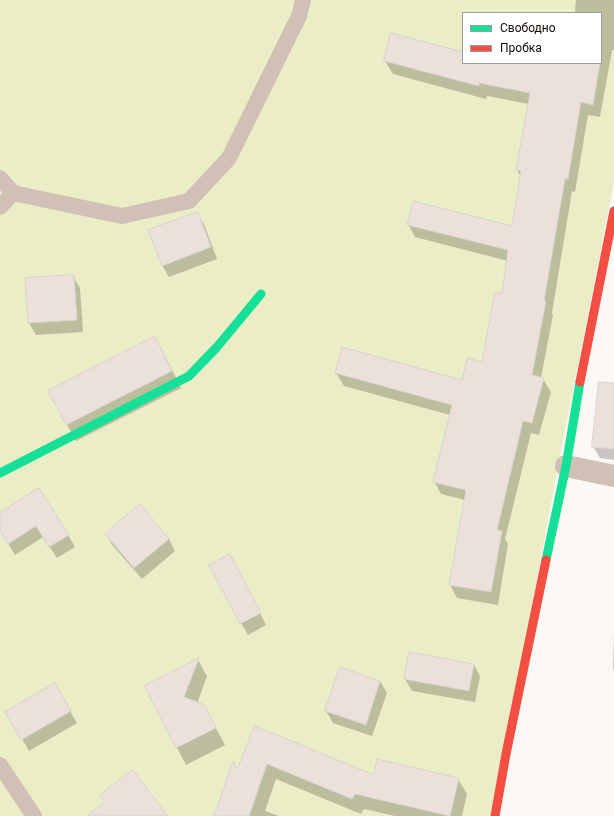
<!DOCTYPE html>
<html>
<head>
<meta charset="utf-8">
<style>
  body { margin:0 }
  #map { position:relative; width:614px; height:816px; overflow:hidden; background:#fbf7f5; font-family:Roboto,sans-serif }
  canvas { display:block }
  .legend { position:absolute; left:462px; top:12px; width:140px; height:52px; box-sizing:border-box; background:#fff; border:1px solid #9f9d9c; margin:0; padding:5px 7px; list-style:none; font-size:12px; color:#100a07 }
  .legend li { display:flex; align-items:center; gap:8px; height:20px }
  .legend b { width:20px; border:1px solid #9f9d9c }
</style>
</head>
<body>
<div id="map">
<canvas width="614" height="816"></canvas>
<ul class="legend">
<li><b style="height:5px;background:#16e098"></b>Свободно</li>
<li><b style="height:5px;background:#f24e42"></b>Пробка</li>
</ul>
</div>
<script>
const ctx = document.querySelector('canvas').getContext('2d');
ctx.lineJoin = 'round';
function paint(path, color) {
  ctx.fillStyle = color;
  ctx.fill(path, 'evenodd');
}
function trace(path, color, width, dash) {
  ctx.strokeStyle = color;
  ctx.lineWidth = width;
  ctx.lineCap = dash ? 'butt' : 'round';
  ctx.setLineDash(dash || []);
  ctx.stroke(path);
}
paint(new Path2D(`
  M0,0H614V182L556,476L493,816H0ZM463,13H601V63H463Z`), '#eaedc5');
paint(new Path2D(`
  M576,0H614V50H612L600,117L588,115L575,192L572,191L552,313L553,315L541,378L543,379L551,392L539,435L531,433L505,539L508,544L498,605L457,598L450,585L465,500L441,494L434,481L450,415L344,386L336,373L463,381L483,363L503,294L508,261L415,237L408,224L513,227L521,177L517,170L529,104L487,96L486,99L393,74L385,61L463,53V63H601V13H575Z
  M197,213L204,224L217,259L169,277L162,265Z
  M73,276L80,288L83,332L36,335L29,323Z
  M164,354L181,388L76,441L49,391Z
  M614,388V460L600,458L593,446Z
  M0,514L68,535L75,547L57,558L43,537L15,555L0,530Z
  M106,534L169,539L175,551L142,579L113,546Z
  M237,567L266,625L248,635L241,623Z
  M614,633V671L613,668Z
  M198,660L207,676L197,704L204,706L225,745L186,765L145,686Z
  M474,665L480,676L475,702L412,691L405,679Z
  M380,681L387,693L372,736L333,723L326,711Z
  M54,684L77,723L29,751L6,712Z
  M256,728L374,776L458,779L467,794L462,816H395L364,809L361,814L276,779L265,811L279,816H215L237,771Z`), '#0003');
const building = new Path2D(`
  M391,33L463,52V63H600L593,105L581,102L568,179H565L544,301H546L532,375L544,378L532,423L523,421L497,530L502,531L491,592L449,585L466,490L433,482L452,405L335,373L342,347L462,380L467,358L482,362L495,292L502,293L508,250L407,225L413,201L512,226L521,171L516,170L530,93L479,83V86L384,61Z
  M198,212L211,247L162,266L148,230Z
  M74,275L77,320L28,323L25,278Z
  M155,336L172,371L66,425L48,391Z
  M599,382L614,383V449L592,447Z
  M39,488L69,535L49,547L36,526L8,544L0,531V513Z
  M140,504L169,539L134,568L105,534Z
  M230,554L261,613L240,624L209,565Z
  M409,652L474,664L469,691L404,679Z
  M199,658L184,697L205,705L216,728L176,748L144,686Z
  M340,667L380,681L366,725L325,711Z
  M55,683L71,711L21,740L5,712Z
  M255,726L374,775L377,759L459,778L450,816L355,794L352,799L267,764L249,816H214L233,761L237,769Z
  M133,770L168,816H87L105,802L100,795Z`);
paint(building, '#ebe0da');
trace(building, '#d9d3d0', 1);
trace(new Path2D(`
  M0,178L13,193L122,216L189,201L229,158L299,16L303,0
  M0,207L13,193
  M0,765L34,816`), '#d0c0b6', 16);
trace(new Path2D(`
  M566,466L614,476`), '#d0c0b6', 22);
trace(new Path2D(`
  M0,473L189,376L217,347L261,294
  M546,560L566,466L580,382`), '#16e098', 9);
trace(new Path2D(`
  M580,382L614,211
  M495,816L506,754L546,560`), '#f24e42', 9);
</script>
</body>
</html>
